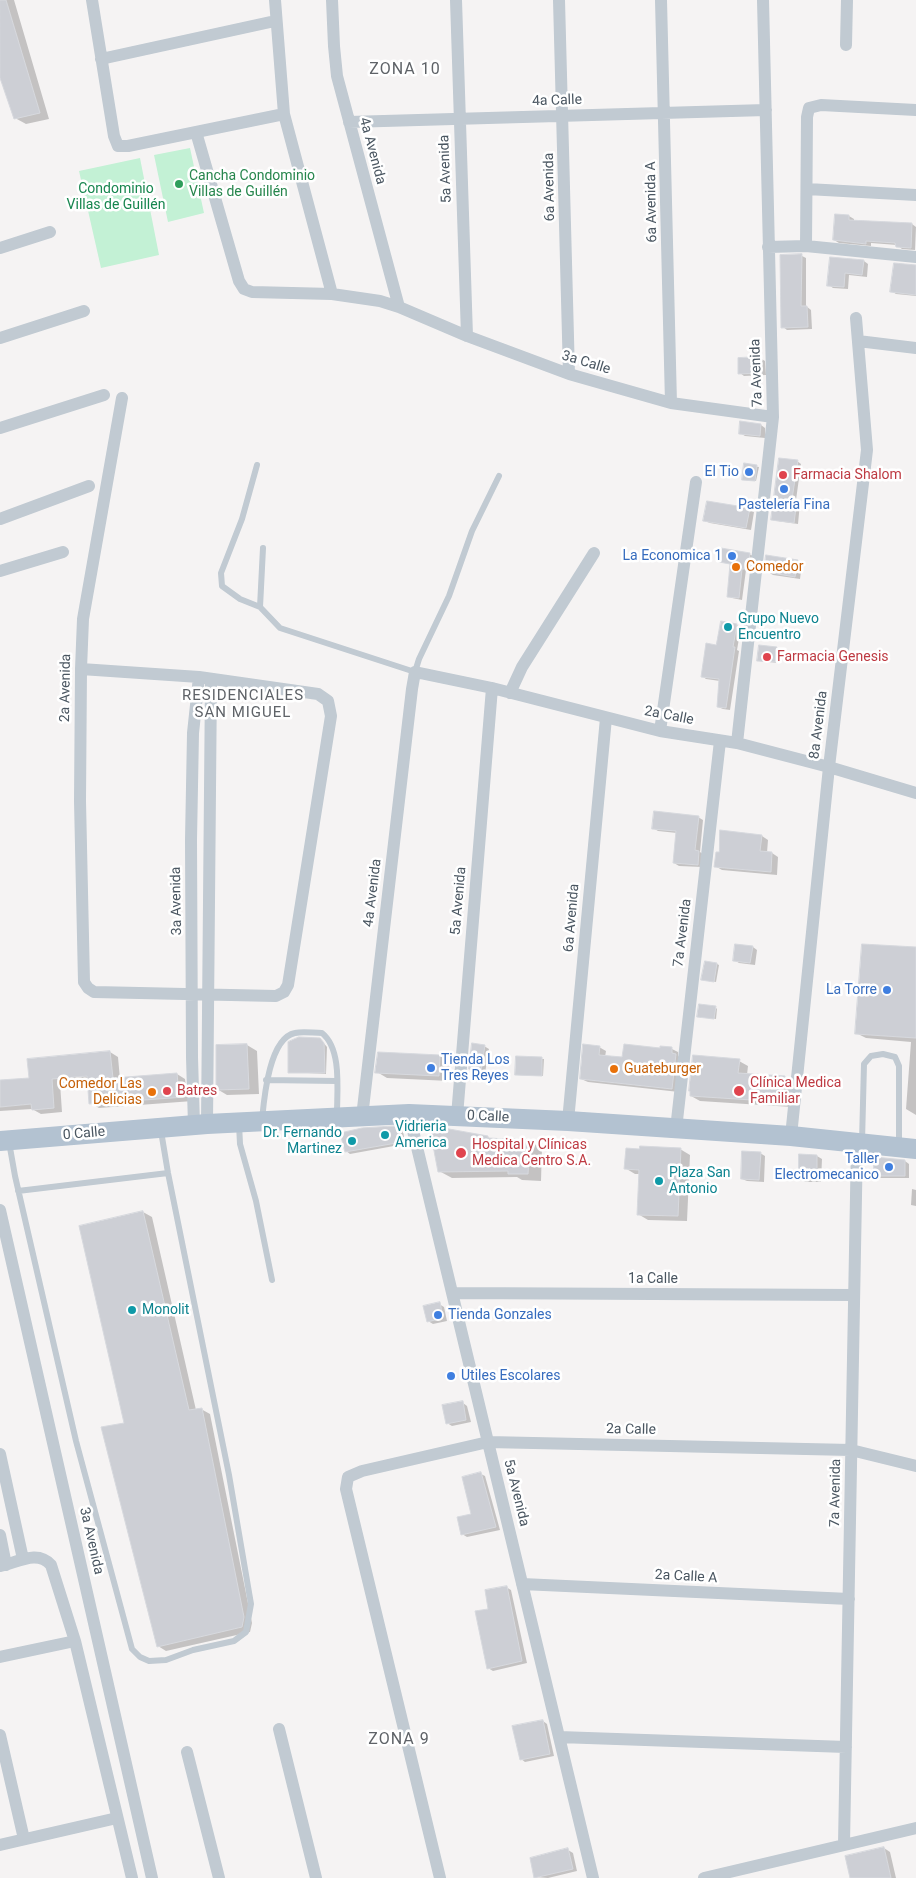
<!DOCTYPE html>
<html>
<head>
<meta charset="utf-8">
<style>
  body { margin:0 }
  canvas { display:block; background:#f5f3f3 }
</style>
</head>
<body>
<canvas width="916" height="1878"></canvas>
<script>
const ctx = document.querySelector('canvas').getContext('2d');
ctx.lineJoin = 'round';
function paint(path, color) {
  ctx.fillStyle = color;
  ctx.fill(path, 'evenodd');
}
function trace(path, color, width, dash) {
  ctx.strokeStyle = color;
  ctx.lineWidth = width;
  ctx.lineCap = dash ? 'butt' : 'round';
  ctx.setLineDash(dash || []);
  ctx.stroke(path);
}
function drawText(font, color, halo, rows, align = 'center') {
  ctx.font = font + ' Roboto,sans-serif';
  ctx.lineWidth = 5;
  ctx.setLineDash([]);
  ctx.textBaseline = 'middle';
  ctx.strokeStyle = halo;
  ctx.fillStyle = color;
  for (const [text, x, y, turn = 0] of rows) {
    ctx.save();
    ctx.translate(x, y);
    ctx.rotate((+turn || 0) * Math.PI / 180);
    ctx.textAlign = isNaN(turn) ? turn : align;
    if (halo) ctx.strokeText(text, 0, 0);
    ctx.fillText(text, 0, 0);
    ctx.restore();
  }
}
paint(new Path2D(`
  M190,148L204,213L168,222L154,155Z
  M140,158L159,255L101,268L79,171Z`), '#c3f1d5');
paint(new Path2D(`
  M0,0H14L49,119L26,124L15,118L0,74Z
  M849,216L854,219V222L912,224L916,227L915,250L902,249L897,245L871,243V246L839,243L834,240Z
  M802,256L806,258V306L811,310L812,329L787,330L783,327Z
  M831,258L864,261L868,264L867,277L849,275L848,289L833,288L829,285Z
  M916,266V296L896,294L891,291Z
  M760,358L765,361L766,375L744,376L740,373Z
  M761,425L765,428V438L745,436L740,433Z
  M797,461L801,464L796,500L800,503L798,524L777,521L773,519Z
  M745,465L759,467L756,481L745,480Z
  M749,510L754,512L751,530L710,523L705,521Z
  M749,554L753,556L751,570H746L742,600L732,598L728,596L731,564L720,561Z
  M797,562L802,564L800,579L773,575L768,572Z
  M736,625L741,627L737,650L739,651L730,710L723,709L718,707L720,681L706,679L702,676L717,646Z
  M760,647L779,650L778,663L760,661Z
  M698,817L703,820L700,852L704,855L702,867L679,866L674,863L677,833L658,831L653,828Z
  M762,836L768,840L767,853H772L778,857L777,875L722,870L715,866Z
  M753,947L757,950L755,965L739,963L734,960Z
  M916,949V1115L906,1109L911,1042L866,1038L856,1033Z
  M717,964L719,965L716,982L704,980Z
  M715,1007L717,1009L716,1019L698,1016Z
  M322,1041L327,1047L326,1074L289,1072Z
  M247,1045L257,1051L259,1094L227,1095L217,1089Z
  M484,1046L489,1049L485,1073L475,1071L470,1068Z
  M599,1047L606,1051L605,1057L623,1058L672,1049L678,1052V1056L683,1059L679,1092L588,1082L581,1079Z
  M110,1052L118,1057L120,1079L177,1074L185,1079L186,1086L192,1090L193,1101L99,1108L90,1103L88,1080L60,1083L62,1112L41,1114L32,1109L0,1111V1081L31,1079Z
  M440,1056L450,1062L449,1081L387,1078L377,1072Z
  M517,1057L544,1059L543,1076L518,1075Z
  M739,1061L748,1066L747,1075L785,1077L794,1083L792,1107L700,1101L691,1096Z
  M399,1128L403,1130L405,1144L350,1154L346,1151Z
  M488,1137L492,1140L529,1141L542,1148L541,1181L522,1180L517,1177L452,1178L439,1171Z
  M680,1149L690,1155L687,1221L648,1220L638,1214L640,1174H635L625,1168Z
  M760,1153L765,1156L764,1182L747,1181L742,1179Z
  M800,1156H817L822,1159L821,1182H805L800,1179Z
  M905,1161L909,1164V1178H880L875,1175Z
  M912,1189L916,1190V1206L911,1205Z
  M143,1212L152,1217L196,1410L201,1409L210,1414L252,1623L250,1632L166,1651L158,1646L126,1424Z
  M439,1304L444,1307L447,1321L433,1324L428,1321Z
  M463,1403L467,1406L471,1422L452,1426L447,1423Z
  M481,1474L485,1476L500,1530L467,1537L462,1534L473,1515Z
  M506,1587L511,1590L527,1663L493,1671L488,1668Z
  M543,1721L547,1724L554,1756L525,1762L521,1759Z
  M884,1848L890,1852L896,1878H851Z
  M568,1850L573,1853L577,1871L548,1878L535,1877Z`), '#0003');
const building = new Path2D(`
  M0,0H6L40,113L14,119L0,78Z
  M835,214L849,215V220L912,223L911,248L896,247L895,243L866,241V244L833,240Z
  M802,254L801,306H807L808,327L781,328L780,255Z
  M830,257L864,260L862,275L845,273L844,287L827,286Z
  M894,263L916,265V295L890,292Z
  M761,357L762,373L738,374V358Z
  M740,421L761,424L760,436L739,434Z
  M779,458L798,460L792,499H797L794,523L771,520Z
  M744,463L757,465L755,481L742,480Z
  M707,501L750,508L746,528L703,521Z
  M721,548L750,553L748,569H742L739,598L727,597L730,564L719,562Z
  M766,555L798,560L795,577L767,572V571H764Z
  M721,621L737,624L733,647H735L726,708L717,707L719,679L701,677L706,643L716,645Z
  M759,645L777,647L776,662L757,661Z
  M654,811L699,816L695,850L699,851L698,865L673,863L676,831L652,829Z
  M720,830L762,835L760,851L772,852L771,872L714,867L716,852H719Z
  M735,944L753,946L750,963L733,961Z
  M862,944L916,947V1038L855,1034Z
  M705,961L717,963L714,982L701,980Z
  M699,1004L716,1006L714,1019L697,1017Z
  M299,1037L320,1038L324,1043L325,1073H288V1042Z
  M472,1043L485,1045L481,1071L469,1069Z
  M247,1044L249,1089L216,1090V1045Z
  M583,1044L600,1046L599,1055L622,1057L624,1044L660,1048V1046L672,1047V1053L676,1054L672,1089L580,1079Z
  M110,1051L113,1078L177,1073L178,1084L184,1083L185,1097L89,1104L87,1076L52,1079L54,1108L32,1110L31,1104L0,1107V1080L29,1078L27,1059Z
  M378,1052L440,1055L439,1076L375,1073Z
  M693,1055L740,1059L738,1073L785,1076L783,1102L690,1096V1091H689Z
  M516,1056L542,1057V1076L515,1075Z
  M399,1126L402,1142L345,1152L340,1133L362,1128Z
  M438,1127L488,1136V1138L530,1140L528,1174H508V1171L438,1172L431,1135Z
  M640,1146L681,1148L678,1216L637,1215L639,1170L624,1169L626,1148L639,1149Z
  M742,1151L761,1152L759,1180L741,1179Z
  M799,1154L817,1155V1180H799Z
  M874,1157L905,1160V1176H874Z
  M143,1211L189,1410L202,1408L244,1617L242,1627L157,1647L101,1427L124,1423L79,1226Z
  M440,1302L443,1318L427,1322L423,1306Z
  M463,1401L466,1420L446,1424L442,1405Z
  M481,1472L496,1527L461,1535L457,1517L471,1514L462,1477Z
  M507,1586L522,1661L487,1669L475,1611L488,1609L485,1590Z
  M543,1720L550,1754L520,1760L512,1726Z
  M884,1847L891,1878H850L845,1856Z
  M568,1848L573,1869L534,1878L530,1858Z`);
paint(building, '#cdcfd5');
trace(building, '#d7d9de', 1);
trace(new Path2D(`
  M257,465L242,519L221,573L222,586L240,599L260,607L280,628L415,672L419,659L449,596L472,531L499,476
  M260,607L263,548
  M266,1080L337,1081
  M262,1120C264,1099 269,1038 295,1033C303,1031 313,1033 322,1033C342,1049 337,1090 337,1114
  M239,1124L240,1144L256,1201L272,1280
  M9,1142L15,1176L76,1441L132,1649L140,1657L149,1661L166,1660L193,1650L234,1641L246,1632L251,1604L229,1475L168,1173L161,1131
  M862,1142L864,1064L871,1056L883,1054L895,1057L899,1066V1146
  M18,1191L168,1173`), '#c1cad2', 6);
trace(new Path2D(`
  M92,0L114,136L118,146H128L284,114
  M275,0L284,114L332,294
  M332,0L334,46L337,76L399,307
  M456,0L467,336
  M559,0L569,374
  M661,0L671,403
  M846,45L847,0
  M101,59L275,21
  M349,122L766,110
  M196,132L239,281L244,289L252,292L332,294L380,301L399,307L467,336L569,374L671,403L773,417
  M807,189L916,195
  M806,246L807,117L809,108L821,105L916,110
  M768,247L806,246L916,257
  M0,248L50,232
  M0,338L84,311
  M858,341L916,348
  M0,428L104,395
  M0,519L89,486
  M0,571L63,552
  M81,669L199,677L318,694L328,701L331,716L288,985L284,992L276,996L94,992L88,988L84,982L80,801L81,669L83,619L122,398
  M510,693L522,667L594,553
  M660,731L696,482
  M737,743L773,417L763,0
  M409,1114L593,1878
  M457,1116L492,688
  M362,1117L412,689L415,672L492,688L660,731L737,743L829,767L916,793
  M568,1121L606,718
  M207,1124L211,679
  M194,1125L192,1057L191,840L193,733L199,677
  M676,1129L720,741
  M791,1136L829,767L867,450L856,318
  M0,1210L152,1878
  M453,1293L854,1295
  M0,1454L23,1559
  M0,1535L6,1565
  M0,1566C17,1563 37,1549 51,1565L75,1641L132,1878
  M522,1584L849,1599
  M0,1657L75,1641
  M279,1729L316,1878
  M0,1735L24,1839
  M559,1737L846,1747
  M187,1752L219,1878
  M844,1844L857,1142
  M0,1845L117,1818
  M440,1878L346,1489L348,1477L362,1471L488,1442L851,1450L916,1466
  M704,1878L916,1828`), '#c1cad2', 12);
trace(new Path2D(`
  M0,1141L207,1124L409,1114L568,1121L791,1136L916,1149`), '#b3c2d1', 20);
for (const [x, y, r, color] of [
  [179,184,5,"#2e9e5b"],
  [749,472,5,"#3f7fe0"],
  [783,475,5,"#e0444e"],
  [784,489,5,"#3f7fe0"],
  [732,556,5,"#3f7fe0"],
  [736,567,5,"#e8710a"],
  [728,627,5,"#0f9aa8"],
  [767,657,5,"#e0444e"],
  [887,990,5,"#3f7fe0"],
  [431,1068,5,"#3f7fe0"],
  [614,1069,5,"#e8710a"],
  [167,1091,5,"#e0444e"],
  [739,1091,6,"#e0444e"],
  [152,1092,5,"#e8710a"],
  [385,1135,5,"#0f9aa8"],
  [352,1141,5,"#0f9aa8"],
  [461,1153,6,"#e0444e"],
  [889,1167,5,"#3f7fe0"],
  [659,1181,5,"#0f9aa8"],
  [132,1310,5,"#0f9aa8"],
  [438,1315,5,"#3f7fe0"],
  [451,1376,5,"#3f7fe0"]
]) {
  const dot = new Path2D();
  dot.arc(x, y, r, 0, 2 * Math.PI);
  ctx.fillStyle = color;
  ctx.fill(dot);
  trace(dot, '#fff', 2);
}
drawText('14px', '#4a5661', '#fff', [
  ["4a Calle",557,101,-2],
  ["4a Avenida",372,151,75],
  ["5a Avenida",446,169,-92],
  ["6a Avenida",550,187,-91],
  ["6a Avenida A",652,202,-91],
  ["3a Calle",586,363,17],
  ["7a Avenida",757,373,-92],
  ["2a Avenida",66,688,-89],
  ["2a Calle",669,716,11],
  ["8a Avenida",819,725,-83],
  ["4a Avenida",373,893,-83],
  ["3a Avenida",177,901,-91],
  ["5a Avenida",459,901,-85],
  ["6a Avenida",572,918,-85],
  ["7a Avenida",683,933,-83],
  ["0 Calle",488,1117,3],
  ["0 Calle",84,1134,-5],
  ["1a Calle",653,1279],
  ["2a Calle",631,1430,1],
  ["5a Avenida",516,1493,76],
  ["7a Avenida",836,1493,-89],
  ["3a Avenida",91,1541,77],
  ["2a Calle A",686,1577,3]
]);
drawText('14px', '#27864d', '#fff', [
  ["Cancha Condominio",189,176],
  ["Villas de Guillén",189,192]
], 'left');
drawText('14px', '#17864f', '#fff', [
  ["Condominio",116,189],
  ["Villas de Guillén",116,205]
]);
drawText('14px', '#366cbe', '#fff', [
  ["El Tio",739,472],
  ["Pastelería Fina",784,505,"center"],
  ["La Economica 1",722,556],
  ["La Torre",877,990],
  ["Tienda Los",441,1060,"left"],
  ["Tres Reyes",441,1076,"left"],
  ["Taller",879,1159],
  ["Electromecanico",879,1175],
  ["Tienda Gonzales",448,1315,"left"],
  ["Utiles Escolares",461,1376,"left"]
], 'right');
drawText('14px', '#be3a42', '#fff', [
  ["Farmacia Shalom",793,475],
  ["Farmacia Genesis",777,657],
  ["Clínica Medica",750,1083],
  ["Familiar",750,1099],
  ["Batres",177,1091],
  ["Hospital y Clínicas",472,1145],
  ["Medica Centro S.A.",472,1161]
], 'left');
drawText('14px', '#c56008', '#fff', [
  ["Comedor",746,567],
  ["Guateburger",624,1069],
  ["Comedor Las",142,1084,"right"],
  ["Delicias",142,1100,"right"]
], 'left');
drawText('14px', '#0d838f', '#fff', [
  ["Grupo Nuevo",738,619],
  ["Encuentro",738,635],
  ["Vidrieria",395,1127],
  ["America",395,1143],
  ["Dr. Fernando",342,1133,"right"],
  ["Martinez",342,1149,"right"],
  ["Plaza San",669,1173],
  ["Antonio",669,1189],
  ["Monolit",142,1310]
], 'left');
ctx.letterSpacing = '1px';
drawText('15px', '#5f6368', '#fff', [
  ["RESIDENCIALES",243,696],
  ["SAN MIGUEL",243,713]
]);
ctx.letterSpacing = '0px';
ctx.letterSpacing = '1px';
drawText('16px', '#5f6368', '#fff', [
  ["ZONA 10",405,70],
  ["ZONA 9",399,1740]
]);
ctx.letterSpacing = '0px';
</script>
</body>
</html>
